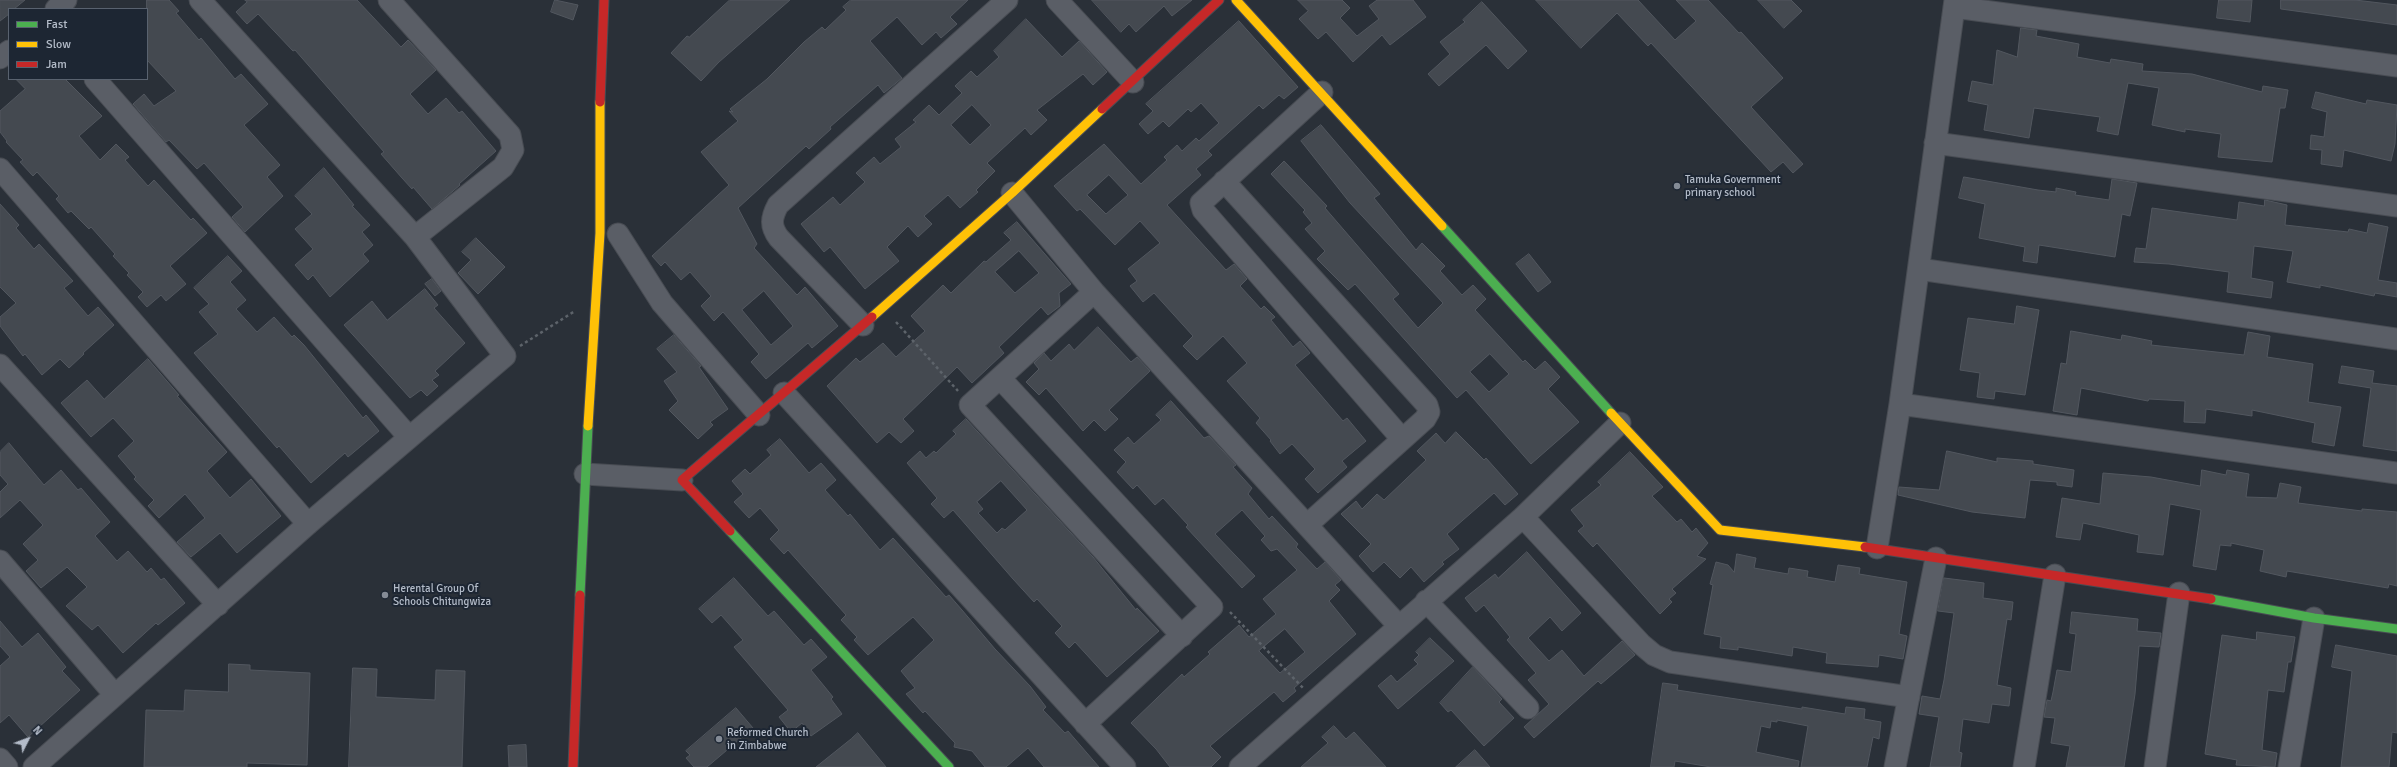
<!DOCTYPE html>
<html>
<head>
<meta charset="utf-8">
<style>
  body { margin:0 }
  #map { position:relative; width:2397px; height:767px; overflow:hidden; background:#2a3038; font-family:Signika,sans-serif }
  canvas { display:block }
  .legend { position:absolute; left:8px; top:8px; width:140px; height:72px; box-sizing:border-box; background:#1d2633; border:1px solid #59626f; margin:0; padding:5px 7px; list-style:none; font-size:12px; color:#b4bcc9 }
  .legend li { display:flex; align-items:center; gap:8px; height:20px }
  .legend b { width:20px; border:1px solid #59626f }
  .north { position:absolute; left:8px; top:719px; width:40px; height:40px; -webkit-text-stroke:3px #1d2633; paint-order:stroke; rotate:48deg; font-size:11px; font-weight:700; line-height:16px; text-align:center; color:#b4bcc9 }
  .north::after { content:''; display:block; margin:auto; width:14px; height:18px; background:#b4bcc9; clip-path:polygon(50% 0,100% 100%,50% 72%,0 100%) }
</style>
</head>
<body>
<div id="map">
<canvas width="2397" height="767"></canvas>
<ul class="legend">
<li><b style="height:5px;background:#4caf50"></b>Fast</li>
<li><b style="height:5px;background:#ffc107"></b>Slow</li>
<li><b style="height:5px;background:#c62828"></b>Jam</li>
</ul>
<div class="north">N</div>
</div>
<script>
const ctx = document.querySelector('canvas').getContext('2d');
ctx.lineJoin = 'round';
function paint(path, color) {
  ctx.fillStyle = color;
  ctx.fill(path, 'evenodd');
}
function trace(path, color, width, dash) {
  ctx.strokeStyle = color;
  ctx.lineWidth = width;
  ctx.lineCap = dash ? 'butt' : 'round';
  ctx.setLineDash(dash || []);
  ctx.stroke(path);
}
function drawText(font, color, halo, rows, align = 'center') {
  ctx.font = font + ' Signika,sans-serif';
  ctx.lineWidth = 4;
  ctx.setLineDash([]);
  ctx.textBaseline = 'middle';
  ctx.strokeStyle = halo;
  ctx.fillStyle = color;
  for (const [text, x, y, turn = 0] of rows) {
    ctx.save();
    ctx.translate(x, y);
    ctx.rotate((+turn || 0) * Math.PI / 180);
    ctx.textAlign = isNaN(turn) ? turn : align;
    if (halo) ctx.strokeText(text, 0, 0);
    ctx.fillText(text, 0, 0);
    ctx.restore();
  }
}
const building = new Path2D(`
  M0,0H25L14,9H9V14L0,21Z
  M147,0H169L179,11L176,13L199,40L201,38L235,79L241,74L268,104L244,125L280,165L267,177L283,196L245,232L232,217L243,207L220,181L204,163L197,169L169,140L166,142L133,104L144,94L154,106L176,91L147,60Z
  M245,0H357L401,47L408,40L436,70L410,94L428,114L446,98L459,113L462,111L496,151L459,184L460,185L432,209L413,187L412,189L402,178L381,154L384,152L295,50L293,51L258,14L247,24L236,12L247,2Z
  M555,0L578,5L573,20L551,12Z
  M730,0H790L719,62L701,81L671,53L687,36L689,37Z
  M851,0H968L950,17L957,24L941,38L936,32L922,45L897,17L870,41L902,78L884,93L878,85L830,127L831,129L809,149L806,146L738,208L757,244L754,248L797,295L805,287L838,326L812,348L808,343L766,379L751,362L759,354L723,312L714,321L701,306L711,296L690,272L681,280L665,262L661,266L652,256L729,185L701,152L738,121L729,111L733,112L730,109L767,79L804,42L822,27L825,30L846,10L843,7ZM764,291L793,326L771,345L742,310Z
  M1092,0H1192L1172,16L1164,6L1136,32L1129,24L1121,32Z
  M1298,0H1342L1350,8L1340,18L1357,36L1379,19L1369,6L1377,0H1413L1426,17L1390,45L1382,35L1353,62L1326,32L1318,39L1299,19L1308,11Z
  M1536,0H1638L1675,40L1696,21L1676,0H1708L1739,33L1741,32L1783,78L1751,107L1803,164L1793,173L1783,162L1771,172L1651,43L1648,46L1617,13L1581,48Z
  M1758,0H1791L1802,11L1784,28Z
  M2219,0H2252L2250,22L2217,18Z
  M2281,0H2355L2397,5V25L2281,9Z
  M1482,2L1527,51L1508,69L1486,45L1439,86L1428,74L1450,54L1440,42L1465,22L1463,20Z
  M1026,19L1062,57L1079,41L1107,72L1093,85L1083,74L1037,110L1047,120L1031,135L1025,128L987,163L995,171L976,190L978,192L960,208L948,195L924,216L932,224L918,237L908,226L887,247L899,261L865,289L830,247L824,252L801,224L833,197L840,205L865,182L856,173L874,157L880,164L901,147L895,139L916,122L913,120L929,105L939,115L962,93L955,86L971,71L977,77L999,57L994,51ZM972,105L991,125L970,145L951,125Z
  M1239,21L1298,87L1284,99L1279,95L1263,109L1259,105L1208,151L1212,155L1196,169L1201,175L1167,205L1226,270L1234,264L1247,279L1240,286L1261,309L1264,306L1275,317L1271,320L1293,347L1300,341L1310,353L1295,365L1343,421L1347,418L1366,441L1342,461L1347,467L1318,493L1305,479L1315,469L1292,444L1280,454L1270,441L1271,440L1256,423L1260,418L1227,381L1247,363L1223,336L1197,360L1183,346L1193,336L1154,293L1143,302L1130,286L1137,281L1128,269L1160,243L1140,221L1115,245L1080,209L1077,211L1054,186L1104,144L1141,184L1167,160L1164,157L1177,145L1182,151L1196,138L1199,141L1219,123L1201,103L1191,112L1188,109L1169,127L1163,121L1148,134L1139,124L1153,111L1146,104ZM1109,175L1128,195L1106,214L1087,195Z
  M2021,28L2037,30L2036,36L2079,44L2077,57L2110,63L2111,59L2143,64L2142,71L2192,74L2262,92L2263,86L2288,90L2285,108H2280L2272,162L2218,157L2221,134L2185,129V132L2152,125L2159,88L2128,83L2118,135L2097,131L2100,117L2034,108L2029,138L1984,130L1988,105L1968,101L1972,81L1993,85L1997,50L2017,57Z
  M16,79H65L102,116L79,136L100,160L116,144L129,157L125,160L148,186L154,180L191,220L193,218L207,233L170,266L186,284L166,301L161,295L147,307L138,297L143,292L127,275L129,273L113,256L115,254L91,227L89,229L71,211L68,213L56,199L59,196L37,172L33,176L20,162L23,160L6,142L7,141L0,132V111L25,89Z
  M2316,92L2366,104L2367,100L2397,105L2395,144L2391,161L2344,150L2342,167L2321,164L2322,150L2310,149L2311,135L2324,137L2327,112L2312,108Z
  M1321,125L1380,194L1374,198L1416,250L1422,243L1445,266L1440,271L1462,295L1473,285L1486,299L1475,310L1523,362L1525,360L1535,370L1545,361L1560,377L1548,389L1579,422L1531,464L1466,390L1457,398L1355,284L1348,290L1317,259L1325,251L1305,229L1312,223L1303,212L1305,210L1271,174L1284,161L1327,206L1325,208L1399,294L1393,299L1418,328L1443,303L1350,203L1301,141ZM1490,354L1509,374L1489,392L1470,372Z
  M324,168L354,205L352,206L370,225L362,232L373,245L363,254L369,261L330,297L313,275L308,280L295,265L313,249L295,229L312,214L295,196Z
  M1964,177L2038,190L2056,192V188L2076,192L2075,195L2109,200L2112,179L2137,183L2130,216L2122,214L2115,257L2039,245L2037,263L2023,261L2025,247L1979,238L1985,204L1959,198Z
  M2265,200L2287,205L2285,225L2348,232L2349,229L2367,233L2369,223L2388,227L2378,280L2397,283V297L2375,293L2374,296L2320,285V288L2287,282L2293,251L2254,246L2251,278L2273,282L2271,298L2227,292L2229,272L2169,264L2134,262L2136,248L2146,249L2152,208L2237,220L2239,202L2264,206Z
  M0,204L19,225L16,228L34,249L39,244L73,281L64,288L88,316L98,307L114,325L83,353L84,354L69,368L60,359L42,375L25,354L23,356L0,326V317L16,303L0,287Z
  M1017,222L1071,284L1059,293L1060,306L1048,315L1041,307L999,347L1004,353L972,383L957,367L903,419L914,431L901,443L889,432L877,443L827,386L856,358L860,362L883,343L896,357L925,331L911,316L943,285L951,293L984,261L986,262L1011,240L1004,233ZM1019,251L1039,273L1015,293L995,272Z
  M476,238L505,267L478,294L458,273L471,260L462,252Z
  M1529,254L1551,282L1538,292L1516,264Z
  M228,256L242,271L230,282L246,300L236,309L257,332L274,317L292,337L294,335L304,345L363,418L366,415L379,431L348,457L345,453L311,483L279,446L277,448L194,353L218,334L199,312L209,304L194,288Z
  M432,279L441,291L435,296L425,284Z
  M425,289L438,305L434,308L465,343L435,371L439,375L432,380L438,386L427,396L421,390L410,398L344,325L372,301L387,320Z
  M2017,306L2039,310L2025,395L1995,391L1994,399L1977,397L1980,373L1960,370L1968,318L2014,324Z
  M1098,327L1131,362L1137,357L1150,371L1109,410L1118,419L1105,431L1094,420L1083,431L1046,388L1039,395L1026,382L1039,369L1034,363L1044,353L1051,361L1069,344L1074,350Z
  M2071,331L2121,340L2122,335L2152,341L2151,345L2244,355L2248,332L2270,336L2267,357L2313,364L2308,402L2341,407L2334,446L2312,442L2315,423L2252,410V416L2206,409L2205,423L2184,422L2185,401L2149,399L2148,401L2081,388L2077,415L2053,411L2061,363L2066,364Z
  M674,335L701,366L699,367L728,409L710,422L713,425L698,439L669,410L678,401L664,381L677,372L657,349Z
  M148,359L179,395L177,396L227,452L207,471L230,498L251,479L281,516L237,553L220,533L191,557L177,542L205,518L185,494L159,518L148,506L154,500L134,479L136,477L118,456L134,441L113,418L91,437L61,403L87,380L104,399Z
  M2342,366L2374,371L2372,383L2397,386V451L2363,446L2371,388L2339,383Z
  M1171,401L1204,438L1209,436L1236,465L1233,467L1252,488L1248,494L1269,519L1272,516L1298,544L1296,547L1317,569L1325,562L1341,580L1335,585L1340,590L1329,601L1356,634L1294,688L1296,691L1283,702L1274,692L1210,746L1221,757L1211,767H1170L1156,749L1131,723L1182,674L1184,677L1210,654L1208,652L1239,625L1249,637L1276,614L1263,599L1297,570L1277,549L1271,551L1261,540L1265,536L1242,510L1215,534L1255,576L1242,588L1186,527L1188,525L1163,498L1155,505L1137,485L1133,489L1117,472L1126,462L1114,450L1128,437L1134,444L1161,420L1156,415ZM1285,629L1305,652L1280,673L1259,651Z
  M966,419L1093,557L1136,610L1137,608L1159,631L1107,677L1075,642L1069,648L1055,633L1062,626L1037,599L1034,602L1013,579L953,510L944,518L931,504L937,498L907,463L920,451L926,458L934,451L936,453L956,434L953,431ZM1001,481L1027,510L1005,530L1002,528L997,533L978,513L983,509L977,502Z
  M1456,432L1484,460L1486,458L1518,494L1505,505L1494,493L1447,534L1459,549L1442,562L1444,564L1424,582L1411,567L1400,578L1384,562L1373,572L1359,556L1371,544L1341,514L1356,501L1362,509L1377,494L1384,500L1426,460L1417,451L1436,433L1445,443Z
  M780,439L809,473L821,463L836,480L825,490L848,516L850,514L880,550L893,538L946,597L949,595L962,610L995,649L1030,686L1046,707L1043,710L1065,733L1068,731L1099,767H1044L1028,748L1006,767H985L972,751L954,747L955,743L925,711L923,713L906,694L915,688L901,671L934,640L913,617L868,655L854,640L857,637L841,620L846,615L788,550L784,554L770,539L779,530L760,508L749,518L734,502L743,494L732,481L745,469L750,474L771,455L767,450Z
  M9,443L44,485L61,470L78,490L81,488L110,522L95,536L117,561L128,551L147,572L151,568L161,580L164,578L185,603L158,625L156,623L123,653L98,625L92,630L66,606L87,587L67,567L41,588L26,571L38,560L23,544L43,525L20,500L0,518V492L8,484L0,475V452Z
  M1947,451L1997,462V458L2033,461V464L2074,470L2072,487L2057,485V482L2030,480L2025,518L1972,512L1898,495L1899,487L1939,490Z
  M1630,452L1663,487L1652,496L1677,522L1681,519L1692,532L1696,528L1708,543L1697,556L1706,559L1672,589L1676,593L1669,599L1672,602L1660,614L1597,543L1593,547L1578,531L1584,526L1571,510L1601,485L1598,482Z
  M2202,470L2226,475L2227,470L2249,474L2246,497L2277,498L2280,483L2301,487L2298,503L2362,511V509L2397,512V586L2389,584L2388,588L2287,571L2286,577L2260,571L2264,550L2231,543V546L2220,545L2216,570L2193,566L2201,510L2170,504L2163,555L2137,552L2139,535L2083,523L2080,540L2056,537L2062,498L2100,504L2103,473L2151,477L2200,486Z
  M1527,552L1581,613L1562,631L1550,617L1528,638L1549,661L1562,650L1584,676L1622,641L1635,655L1601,684L1598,681L1534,738L1524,727L1549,704L1528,680L1536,673L1507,640L1510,637L1484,605L1476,612L1465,598L1495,574L1498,578Z
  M1737,554L1756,558L1754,568L1788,574L1789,568L1808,571L1807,577L1835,582L1838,565L1860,568L1859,574L1907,582L1899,634L1907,636L1903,659L1879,655L1878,667L1826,663L1827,653L1793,647L1792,656L1738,647V650L1720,648L1721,637L1704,634L1713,585L1710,584L1716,562L1728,565L1734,572Z
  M734,578L768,616L774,611L804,645L811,639L827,657L811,670L833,697L831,699L842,714L811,736L802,723L791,732L779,717L788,710L734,647L743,640L721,615L712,623L699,609Z
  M1944,578L1984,583L1983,598L2013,602L2011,620L2007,619L1997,685L2011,688L2009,706L1992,704L1989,723L1963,719L1959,752L1962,753L1960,767H1930L1939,717L1919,714L1922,696L1940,699L1944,680L1954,613L1938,611Z
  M2072,612L2138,619L2137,631L2161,633L2159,647L2139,646L2135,694L2124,767H2066L2070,746L2051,743L2055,718L2044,717L2047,700L2051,701L2053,692L2057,670L2071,672L2076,634L2070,633Z
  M0,621L22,647L38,633L66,667L62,671L80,690L28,737L9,715L0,723V666L10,657L0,646Z
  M2257,632L2295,637L2291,662H2288L2284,692L2268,690L2262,750L2277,753L2275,767L2236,765L2237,760L2205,754L2222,635L2256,640Z
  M1430,638L1454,661L1398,709L1378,686L1391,675L1397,682L1418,664L1414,660L1419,655L1416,652Z
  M2336,645L2397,656V733L2392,732L2389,767H2341L2352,671L2332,667Z
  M229,664L250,665V670L310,673L307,765L247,763V767H144L146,710L184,711L185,690L228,692Z
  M1473,667L1502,699L1499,702L1514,718L1484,746L1451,710L1448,712L1440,703Z
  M353,668L377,669L376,697L435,700L436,670L465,671L462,767H349Z
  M1663,683L1678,685L1677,690L1802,709V707L1845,714L1846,707L1865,709L1864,719L1881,722L1879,739L1873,737L1867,767H1801L1808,726L1777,720V722L1771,721L1770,728L1761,726L1756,752L1799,761L1798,767H1711L1675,761L1674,767H1651Z
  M736,708L753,728L707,767H694L686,758L690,755L686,751Z
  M1334,726L1346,739L1354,732L1386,767H1301L1328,743L1322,737Z
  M858,733L886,767H816L851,739Z
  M526,745L527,767H509L508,746Z
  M1475,750L1490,767H1456Z`);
paint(building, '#444950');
trace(building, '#52575f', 1);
const street = new Path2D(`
  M389,0L510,135L513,150L503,167L415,237
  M1057,0L1133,82
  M1954,7L2397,66
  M56,9L66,0
  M0,58L9,51
  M95,79L408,436
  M1322,92L1201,203L1203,210L1402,439
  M1935,143L2397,206
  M0,169L308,524
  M1224,181L1427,405L1429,412L1425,419L1307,525
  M1012,193L1094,292L1398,625
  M618,234L662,303L759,415
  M1919,269L2397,339
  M1094,292L970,405L1182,636
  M863,325L779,238C770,226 771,218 778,205L1007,0
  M0,365L218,605
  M1000,378L1212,607L1085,724
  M784,393L1125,767
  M1900,404L2397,473
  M585,474L682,480
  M1523,517L1641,644L1654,655L1670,662L1909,697
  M1877,548L1900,404L1955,0
  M0,561L115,695
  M1426,601L1528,708
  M0,759L7,767
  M34,767L308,524L505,356L415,237L200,0
  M1240,767L1523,517L1620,423
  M1895,767L1936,558
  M2024,767L2055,575
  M2155,767L2179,593
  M2289,767L2314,618`);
const fast = new Path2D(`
  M1442,226L1611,413
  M730,531L949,767
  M580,595L588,426
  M2211,599L2314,618L2397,629`);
const slow = new Path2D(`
  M1236,0L1442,226
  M872,317L1012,193L1102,109
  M1611,413L1720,530L1865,547
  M588,426L600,233V102`);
const jam = new Path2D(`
  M600,102L604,0
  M1102,109L1219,0
  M730,531L682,480L872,317
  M1865,547L2211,599
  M573,767L580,595`);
trace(street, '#484c53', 23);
trace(fast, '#484c53', 11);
trace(slow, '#484c53', 11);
trace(jam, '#484c53', 11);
trace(new Path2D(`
  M896,322L958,391
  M520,346L575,311
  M1230,612L1303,688`), '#5d636a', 2.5, [3, 3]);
trace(street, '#5a5e66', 21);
trace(fast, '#4caf50', 9);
trace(slow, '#ffc107', 9);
trace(jam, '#c62828', 9);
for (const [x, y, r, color] of [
  [1677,186,4,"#848b96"],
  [385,595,4,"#848b96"],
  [719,739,4,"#848b96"]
]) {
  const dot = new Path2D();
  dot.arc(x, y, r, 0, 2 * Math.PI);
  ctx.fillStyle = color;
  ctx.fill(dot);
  trace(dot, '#1d2633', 1.5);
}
drawText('11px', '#b4bcc9', '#1d2633', [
  ["Tamuka Government",1685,180],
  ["primary school",1685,193],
  ["Herental Group Of",393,589],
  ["Schools Chitungwiza",393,602],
  ["Reformed Church",727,733],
  ["in Zimbabwe",727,746]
], 'left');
</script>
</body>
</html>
